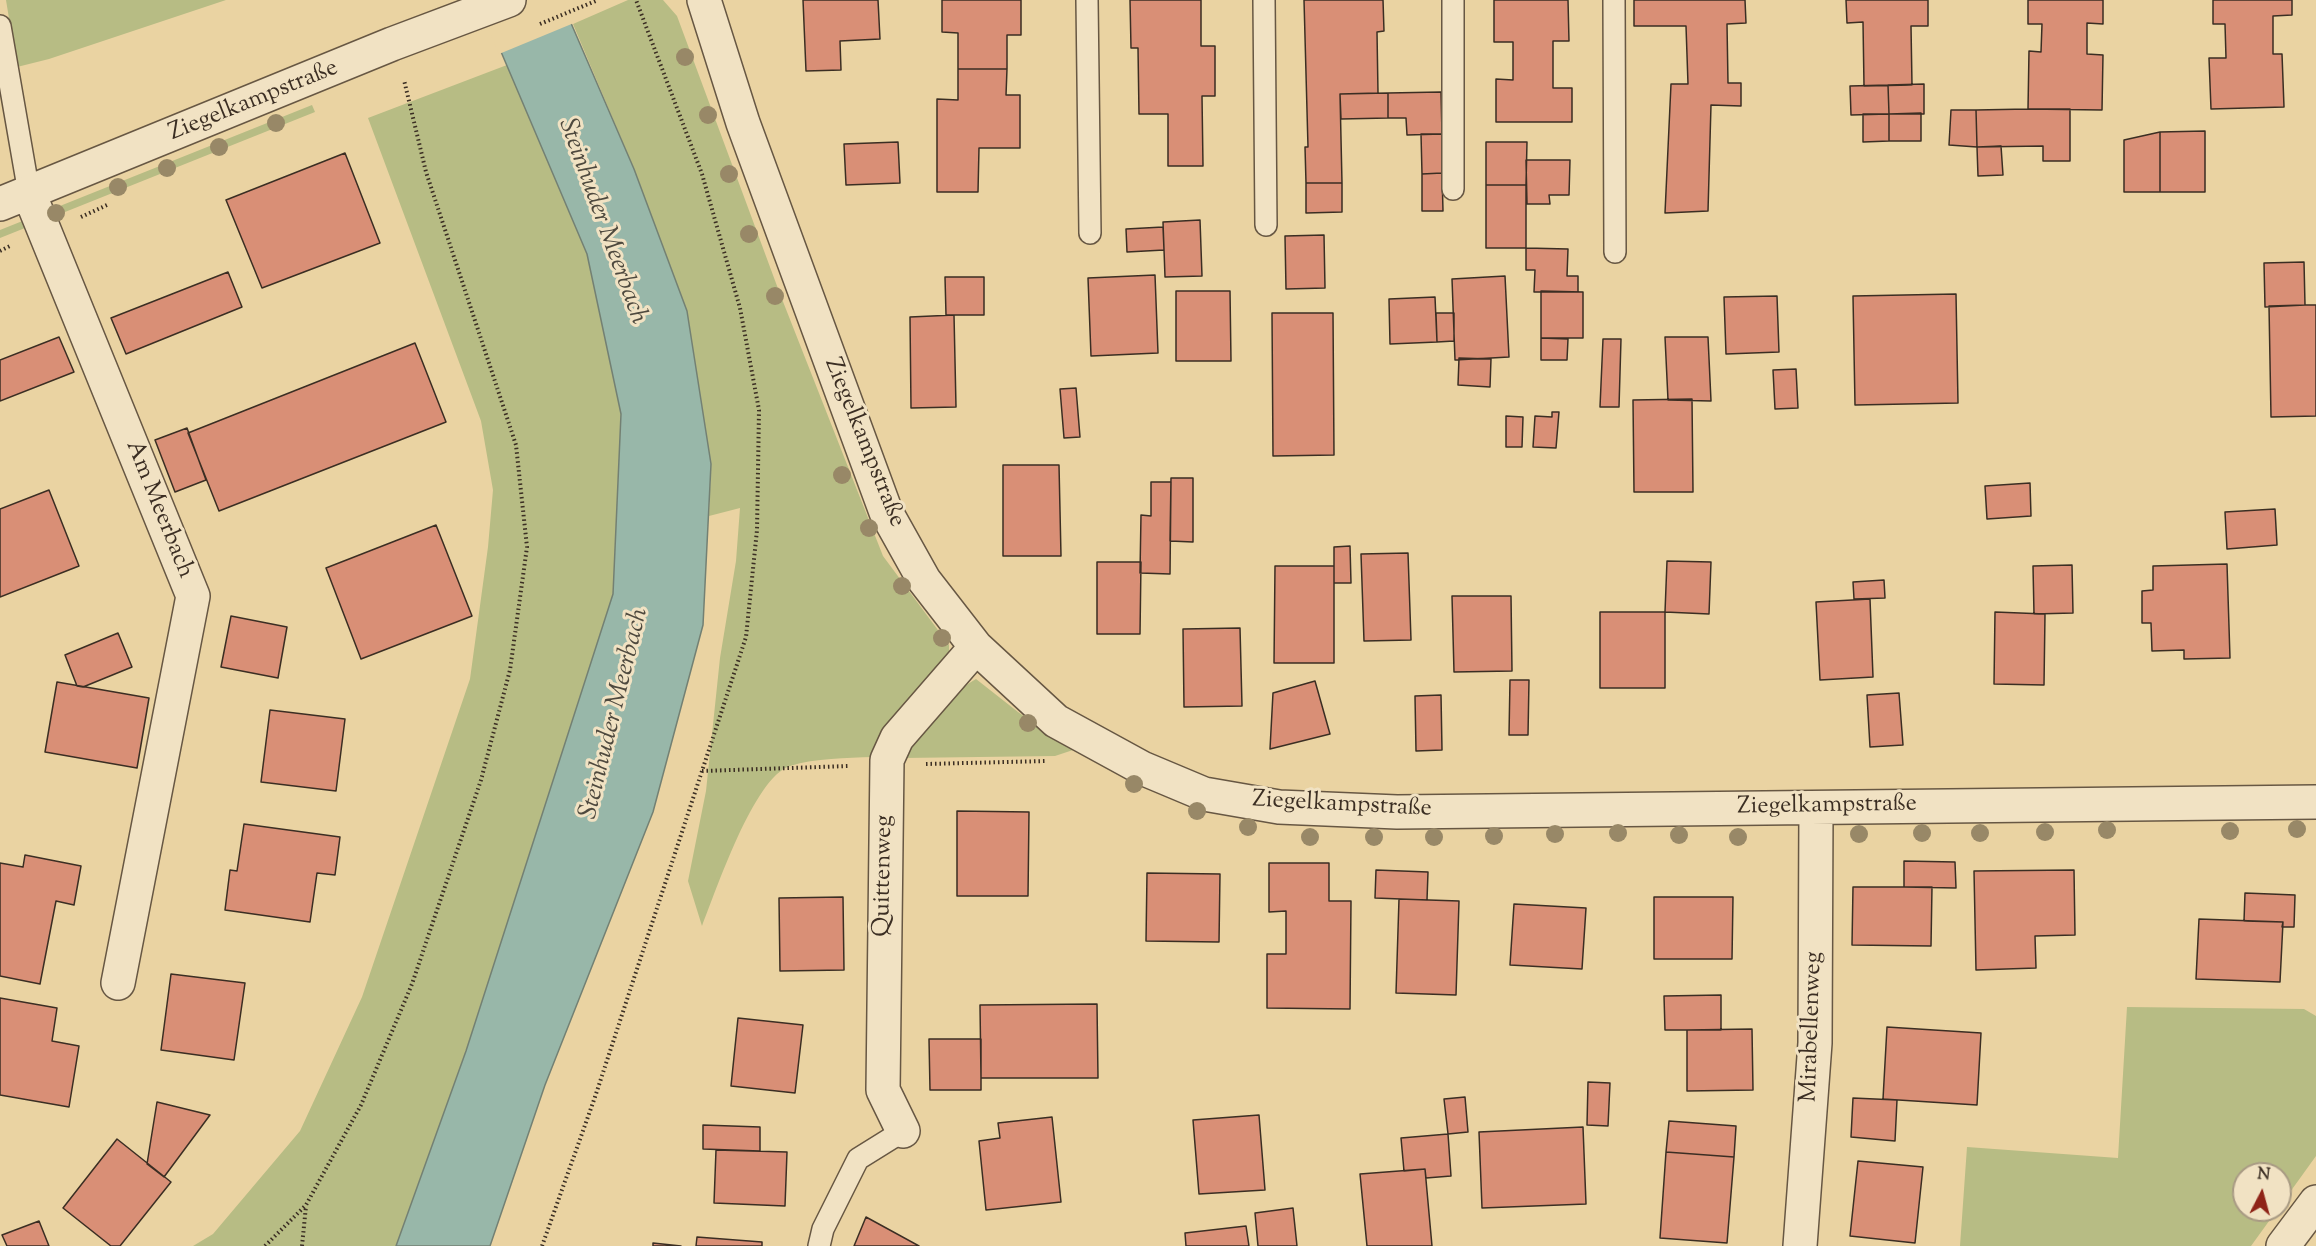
<!DOCTYPE html>
<html>
<head>
<meta charset="utf-8">
<style>
  body { margin:0 }
  #map { position:relative; width:2316px; height:1246px; overflow:hidden; background:#ead3a2; font-family:"Sorts Mill Goudy",serif }
  canvas { display:block }
  .north { position:absolute; left:2232px; top:1162px; width:60px; height:60px; box-sizing:border-box; background:#f1e2c3; border:2px solid #a89a83; border-radius:50%; rotate:6deg; font-size:16px; font-weight:700; line-height:24px; text-align:center; color:#3b2e23 }
  .north::after { content:''; display:block; margin:auto; width:21px; height:27px; background:#8f2418; clip-path:polygon(50% 0,100% 100%,50% 72%,0 100%) }
</style>
</head>
<body>
<div id="map">
<canvas width="2316" height="1246"></canvas>
<div class="north">N</div>
</div>
<script>
const ctx = document.querySelector('canvas').getContext('2d');
ctx.lineJoin = 'round';
function paint(path, color) {
  ctx.fillStyle = color;
  ctx.fill(path, 'evenodd');
}
function trace(path, color, width, dash) {
  ctx.strokeStyle = color;
  ctx.lineWidth = width;
  ctx.lineCap = dash ? 'butt' : 'round';
  ctx.setLineDash(dash || []);
  ctx.stroke(path);
}
function drawText(font, color, halo, rows, align = 'center') {
  ctx.font = font + ' "Sorts Mill Goudy",serif';
  ctx.lineWidth = 6;
  ctx.setLineDash([]);
  ctx.textBaseline = 'middle';
  ctx.strokeStyle = halo;
  ctx.fillStyle = color;
  for (const [text, x, y, turn = 0] of rows) {
    ctx.save();
    ctx.translate(x, y);
    ctx.rotate((+turn || 0) * Math.PI / 180);
    ctx.textAlign = isNaN(turn) ? turn : align;
    if (halo) ctx.strokeText(text, 0, 0);
    ctx.fillText(text, 0, 0);
    ctx.restore();
  }
}
paint(new Path2D(`
  M6,0H226L49,59L17,67Z
  M628,0H663L677,16L780,294L883,556L949,645V655L873,757C846,758 816,758 790,766C754,777 716,891 702,926L688,881L706,791L720,658L736,561L740,508L709,516L711,464L687,311L634,169L573,24Z
  M507,65L587,254L621,414L613,594L466,1051L396,1246H193L213,1234L300,1131L362,997L470,679L488,547L493,490L481,421L368,118Z
  M312,105L315,112L0,238V230Z
  M976,679L1018,712L1073,750L1055,756L903,758C918,726 945,697 976,679Z
  M2127,1007L2304,1009L2316,1016V1156L2280,1206V1174H2244V1210H2277L2251,1246H1960L1967,1147L2118,1158Z`), '#b7bc84');
const water = new Path2D(`
  M479,0H561L634,169L687,311L711,464L703,625L653,812L545,1085L490,1246H396L466,1051L613,594L621,414L587,254Z`);
paint(water, '#98b7a9');
trace(water, '#738073', 1.5);
paint(new Path2D(`
  M476,0H564L574,23L499,54Z`), '#ead3a2');
const building = new Path2D(`
  M803,0H878L880,39L840,41L841,70L806,71Z
  M942,0H1021V35H1007V69H958V33L942,32Z
  M1130,0H1201V46H1215V96H1202L1203,166H1168V114H1139L1138,48H1131Z
  M1304,0H1383L1384,31L1377,32L1378,93L1340,94L1342,183H1306L1305,147H1308Z
  M1494,0H1568L1569,41H1553V88H1572V122H1496V79L1513,80V42H1494Z
  M1634,0H1745L1746,23L1727,24L1728,83H1741V106L1711,105L1708,211L1665,213L1671,84H1688L1686,26H1634Z
  M1846,0H1928V26H1911L1912,85L1864,86L1863,22L1847,23Z
  M2028,0H2103V24L2087,23V54L2103,55L2102,110L2028,109L2029,51L2041,52L2042,24H2028Z
  M2213,0H2292V15L2273,16V54H2282L2284,107L2211,109L2209,58H2226L2225,24H2213Z
  M958,69H1007L1006,95H1020V148H979L978,192H937V99L958,100Z
  M1924,84V114H1889L1888,85Z
  M1888,85L1889,114L1851,115L1850,86Z
  M1441,92L1442,134L1407,135L1406,118H1388V93Z
  M1388,93V118L1341,119L1340,94Z
  M2028,109H2070V161H2043V146L1977,147L1976,110Z
  M1951,110H1976L1977,147L1949,145Z
  M1921,113V141H1889V114Z
  M1863,114H1889V141L1863,142Z
  M2205,131V192H2160V132Z
  M2160,132V192H2124V140Z
  M1421,134H1442V173L1422,174Z
  M898,142L900,183L846,185L844,144Z
  M1486,142H1527L1526,185H1486Z
  M2001,146L2003,175L1978,176L1977,147Z
  M345,153L380,243L262,288L226,200Z
  M1526,160H1570L1569,195H1549L1550,204H1527Z
  M1442,173L1443,211H1422V174Z
  M1306,183H1342V212L1306,213Z
  M1486,185H1526V248H1486Z
  M1200,220L1202,276L1165,277L1163,222Z
  M1163,227L1164,250L1127,252L1126,229Z
  M1324,235L1325,288L1286,289L1285,236Z
  M1526,248L1568,249L1567,276H1578V292H1534L1535,270H1526Z
  M2304,262L2305,305L2265,307L2264,263Z
  M228,272L242,307L126,354L111,318Z
  M1155,275L1158,353L1091,356L1088,278Z
  M1505,276L1509,357L1455,360L1452,279Z
  M945,277H984V315H946Z
  M1176,291H1230L1231,361H1176Z
  M1541,291L1583,292V338H1541Z
  M1956,294L1958,403L1855,405L1853,296Z
  M1777,296L1779,352L1726,354L1724,297Z
  M1435,297L1437,342L1390,344L1389,299Z
  M2305,305H2316V416L2271,417L2269,306Z
  M1272,313H1333L1334,455L1273,456Z
  M1436,313H1454V341L1437,342Z
  M954,315L956,407L911,408L910,317Z
  M59,337L74,372L0,401V360Z
  M1665,337H1708L1711,401L1668,400Z
  M1541,338L1568,339L1567,360H1541Z
  M1603,339H1621L1619,407H1600Z
  M415,343L446,422L219,511L188,433Z
  M1459,358L1491,359L1490,387L1458,385Z
  M1796,369L1798,408L1775,409L1773,370Z
  M1076,388L1080,437L1064,438L1060,389Z
  M1692,399L1693,492H1634L1633,400Z
  M1552,412H1559L1556,448L1533,447L1535,416L1552,417Z
  M1506,416L1523,417L1522,447H1506Z
  M187,428L206,480L175,492L155,440Z
  M1003,465H1059L1061,556H1003Z
  M1171,478H1193V542L1170,541Z
  M1151,482H1171L1170,574L1140,573L1141,515L1151,516Z
  M2030,483L2031,516L1987,519L1985,486Z
  M49,490L79,566L0,597V509Z
  M2275,509L2277,545L2227,549L2225,512Z
  M436,525L472,616L361,659L326,568Z
  M1350,546L1351,583H1334V547Z
  M1408,553L1411,640L1364,641L1361,554Z
  M1667,561L1711,562L1709,614L1665,612Z
  M1097,562H1141L1140,634H1097Z
  M2227,564L2230,658L2184,659V650L2152,651L2151,623H2142V591L2153,590V566Z
  M2072,565L2073,613L2034,614L2033,566Z
  M1275,566H1334V663H1274Z
  M1884,580L1885,598L1854,599L1853,582Z
  M1452,596H1511L1512,671L1454,672Z
  M1870,599L1873,677L1820,680L1816,602Z
  M1600,612H1665V688H1600Z
  M1995,612L2045,614L2044,685L1994,684Z
  M231,616L287,627L278,678L221,667Z
  M1240,628L1242,706L1184,707L1183,629Z
  M118,633L132,667L83,687L77,686L65,655Z
  M1510,680H1529L1528,735H1509Z
  M1315,681L1330,734L1270,749L1273,693Z
  M57,682L149,698L137,768L45,752Z
  M1899,693L1903,745L1870,747L1867,695Z
  M1441,695L1442,750L1416,751L1415,696Z
  M270,710L345,719L336,791L261,782Z
  M957,811L1029,812L1028,896H957Z
  M244,824L340,837L335,875L317,873L310,922L225,910L230,870L237,871Z
  M25,855L81,866L74,905L56,901L40,984L0,976V863L23,867Z
  M1904,861L1955,862L1956,888L1904,887Z
  M1269,863H1329V901H1351L1350,1009L1267,1008V954H1286V911L1269,912Z
  M1376,870L1428,872L1427,900L1375,898Z
  M2074,870L2075,935L2035,936L2036,968L1976,970L1974,871Z
  M1147,873L1220,874L1219,942L1146,941Z
  M1853,887H1932L1931,946L1852,945Z
  M2245,893L2295,895L2294,927H2282L2283,922L2244,921Z
  M843,897L844,970L780,971L779,898Z
  M1654,897H1733L1732,959H1654Z
  M1399,899L1459,901L1456,995L1396,993Z
  M1514,904L1586,908L1582,969L1510,965Z
  M2199,919L2283,922L2280,982L2196,979Z
  M171,974L245,983L234,1060L161,1050Z
  M1721,995V1030H1665L1664,996Z
  M0,998L57,1008L52,1041L79,1046L69,1107L0,1095Z
  M1097,1004L1098,1078H981L980,1005Z
  M738,1018L803,1025L795,1093L731,1086Z
  M1887,1027L1981,1033L1977,1105L1883,1099Z
  M1752,1029L1753,1090L1687,1091V1030Z
  M929,1039H981V1090H930Z
  M1588,1082L1610,1083L1608,1126L1587,1125Z
  M1465,1097L1468,1132L1448,1134L1444,1099Z
  M1853,1098L1897,1100L1895,1141L1851,1137Z
  M157,1102L210,1115L164,1177L147,1164Z
  M1259,1115L1265,1190L1199,1194L1193,1120Z
  M1052,1117L1061,1202L986,1210L979,1141L1000,1138L998,1123Z
  M1669,1121L1736,1126L1734,1157L1666,1152Z
  M703,1125L760,1127V1151L703,1149Z
  M1583,1127L1586,1204L1482,1208L1479,1132Z
  M1448,1134L1451,1176L1426,1178L1425,1169L1404,1171L1401,1138Z
  M117,1139L171,1182L120,1246H111L63,1208Z
  M716,1150L787,1152L785,1206L714,1203Z
  M1666,1152L1734,1157L1727,1243L1660,1238Z
  M1858,1161L1923,1167L1915,1243L1850,1236Z
  M1425,1169L1432,1246H1367L1360,1174Z
  M1293,1208L1297,1246H1258L1255,1213Z
  M866,1217L919,1246H854Z
  M39,1221L49,1246H7L2,1235Z
  M1246,1226L1249,1246H1186L1185,1233Z
  M697,1237L762,1242V1246H696Z
  M653,1243L681,1246H653Z`);
paint(building, '#d98f76');
trace(building, '#3b2e23', 1.5);
const lane = new Path2D(`
  M1087,0L1090,233
  M1264,0L1266,225
  M1453,0V189
  M1614,0L1615,252
  M0,26L29,193
  M819,1246L823,1229L858,1159L903,1131`);
const street = new Path2D(`
  M704,0L743,123L886,512L924,580L976,647L1056,721L1142,768L1204,794L1279,807L1397,812L2316,802
  M29,193L193,596L118,983
  M0,204L392,44L509,0
  M903,1131L883,1090L887,760L897,738L976,647
  M1800,1246L1815,1043L1816,808
  M2283,1246L2316,1202`);
trace(lane, '#675743', 24);
trace(street, '#675743', 36);
trace(new Path2D(`
  M540,24L598,0
  M81,217L107,205
  M0,251L10,246
  M926,764L1047,761
  M702,771L849,766
  M265,1246L306,1205L361,1105L412,984L481,780L510,670L527,547L516,445L426,172L404,80
  M302,1246L306,1206
  M542,1246L595,1097L746,637L757,530L759,410L740,308L702,174L636,0`), '#3b2e23', 4, [1.5, 3]);
trace(lane, '#f1e2c3', 21);
trace(street, '#f1e2c3', 33);
ctx.fillStyle = '#988867';
for (const [x, y] of [
  [685,57],
  [708,115],
  [276,123],
  [219,147],
  [167,168],
  [729,174],
  [118,187],
  [56,213],
  [749,234],
  [775,296],
  [842,475],
  [869,528],
  [902,586],
  [942,638],
  [1028,723],
  [1134,784],
  [1197,811],
  [1248,827],
  [2297,829],
  [2107,830],
  [2230,831],
  [2045,832],
  [1618,833],
  [1922,833],
  [1980,833],
  [1555,834],
  [1859,834],
  [1679,835],
  [1494,836],
  [1310,837],
  [1374,837],
  [1434,837],
  [1738,837]
]) {
  ctx.beginPath();
  ctx.arc(x, y, 9, 0, 2 * Math.PI);
  ctx.fill();
}
drawText('24px', '#3b2e23', '#f1e2c3', [
  ["Ziegelkampstraße",254,102,-22],
  ["Ziegelkampstraße",863,443,68],
  ["Am Meerbach",158,510,68],
  ["Ziegelkampstraße",1342,806,3],
  ["Ziegelkampstraße",1827,807,-1],
  ["Quittenweg",885,876,-89],
  ["Mirabellenweg",1813,1027,-88]
]);
drawText('italic 26px', '#4e493e', '#f1e2c3', [
  ["Steinhuder Meerbach",601,222,70],
  ["Steinhuder Meerbach",616,714,-76]
]);
</script>
</body>
</html>
